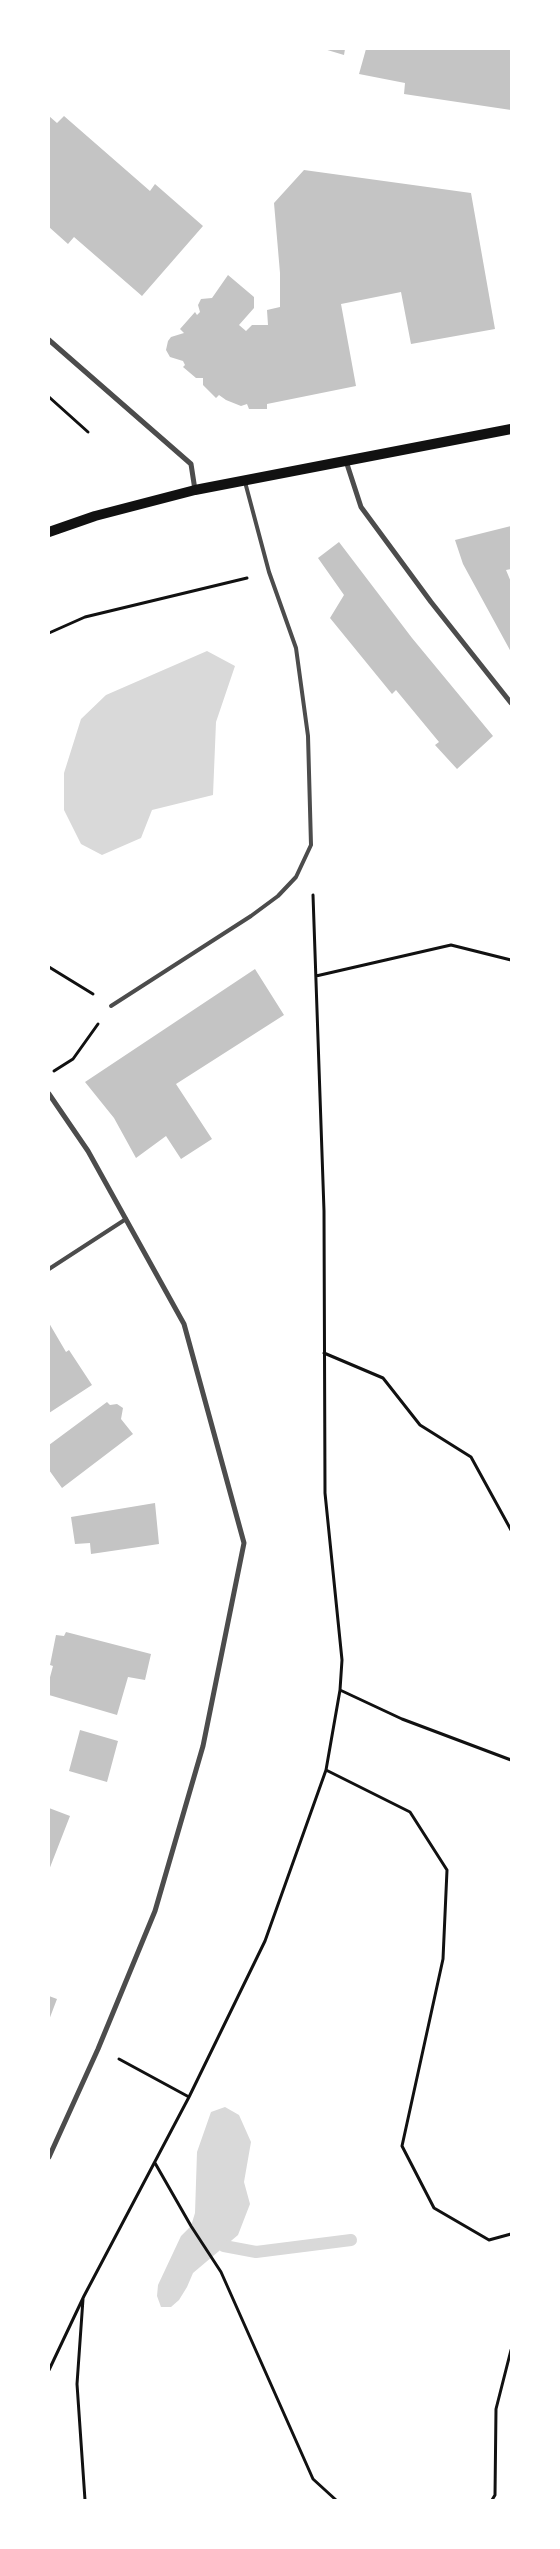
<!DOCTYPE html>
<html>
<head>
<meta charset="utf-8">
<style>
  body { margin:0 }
  #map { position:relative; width:560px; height:2549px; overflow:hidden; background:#fff; font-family:Merriweather,serif }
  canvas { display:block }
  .frame { position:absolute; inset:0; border:50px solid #fff; pointer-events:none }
</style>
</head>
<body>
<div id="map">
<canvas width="560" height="2549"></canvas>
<div class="frame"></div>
</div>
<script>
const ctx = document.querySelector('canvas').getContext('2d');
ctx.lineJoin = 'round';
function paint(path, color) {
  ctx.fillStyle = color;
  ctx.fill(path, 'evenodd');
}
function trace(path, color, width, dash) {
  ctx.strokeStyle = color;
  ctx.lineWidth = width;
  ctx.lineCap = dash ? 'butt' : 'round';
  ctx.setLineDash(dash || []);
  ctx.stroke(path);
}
paint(new Path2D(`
  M207,651L235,666L216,722L213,795L152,810L141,838L102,855L81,844L64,810V773L81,719L106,695Z
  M225,2107L239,2115L251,2142L244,2182L250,2204L238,2235L193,2273L187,2287L179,2300L171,2307H161L157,2296L158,2285L181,2236L191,2226L195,2213L197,2152L211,2112Z`), '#d9d9d9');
trace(new Path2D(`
  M224,2246L256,2252L351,2240`), '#d9d9d9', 12);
paint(new Path2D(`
  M324,49H345L344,55Z
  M366,49H511V110L404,94L405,83L359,74Z
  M49,116L57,123L64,116L150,191L155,184L203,226L142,296L74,237L68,244L49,227Z
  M304,170L471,193L495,329L411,344L401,292L341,304L356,386L267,404V409H249L247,404L241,406L226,400L219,395L216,398L203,385V378H196L183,367L185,365L183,361L170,357L166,350L168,341L171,337L184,333L180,329L195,312L197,315L200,312L198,305L201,299L212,298L228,275L254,297V308L239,325L246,331L252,325H268L267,310L280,307V273L274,203Z
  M511,526V569L506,570L511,582V652L463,564L455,540Z
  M339,542L412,638L493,736L457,769L435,745L439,742L396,690L392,694L330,618L344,595L318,558Z
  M255,969L284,1015L176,1084L212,1139L181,1159L166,1136L136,1158L114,1118L85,1082Z
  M49,1323L66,1352L69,1350L92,1385L49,1413Z
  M107,1402L110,1405L117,1404L123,1408L121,1419L133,1434L62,1488L49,1470V1445Z
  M155,1503L159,1544L91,1554L90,1543L75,1544L71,1517Z
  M66,1632L151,1654L145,1680L128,1677L117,1715L49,1695V1681L53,1666L50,1665L56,1635L64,1636Z
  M80,1730L118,1741L107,1782L69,1771Z
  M49,1808L70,1816L49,1870Z
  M49,1996L57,1999L49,2020Z`), '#c4c4c4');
trace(new Path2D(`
  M49,397L88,432
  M49,633L85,617L247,578
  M49,967L93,994
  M316,976L451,945L511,960
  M54,1071L73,1059L98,1024
  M324,1353L383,1378L420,1425L471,1457L511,1530
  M340,1690L402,1719L511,1760
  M326,1770L410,1812L447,1870L443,1959L402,2146L434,2208L489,2240L511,2234
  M119,2059L189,2097
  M155,2163L191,2226L221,2272L313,2479L336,2500
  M83,2299L77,2384L85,2500
  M49,2370L84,2296L189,2097L265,1941L326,1770L340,1690L342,1660L325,1493L324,1211L313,895
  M492,2500L495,2495L496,2409L511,2350`), '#111', 3);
trace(new Path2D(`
  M111,1006L251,916L278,896L296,877L311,845L308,736L296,648L269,572L245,482
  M49,1269L126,1219`), '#4c4c4c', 4);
trace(new Path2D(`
  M49,340L191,464L195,490
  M346,461L361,507L431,602L511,703
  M49,1094L88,1151L184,1324L244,1543L203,1746L155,1911L98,2049L49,2157`), '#4c4c4c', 5);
trace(new Path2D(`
  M49,532L95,516L195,490L511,429`), '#111', 10);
</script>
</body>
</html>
